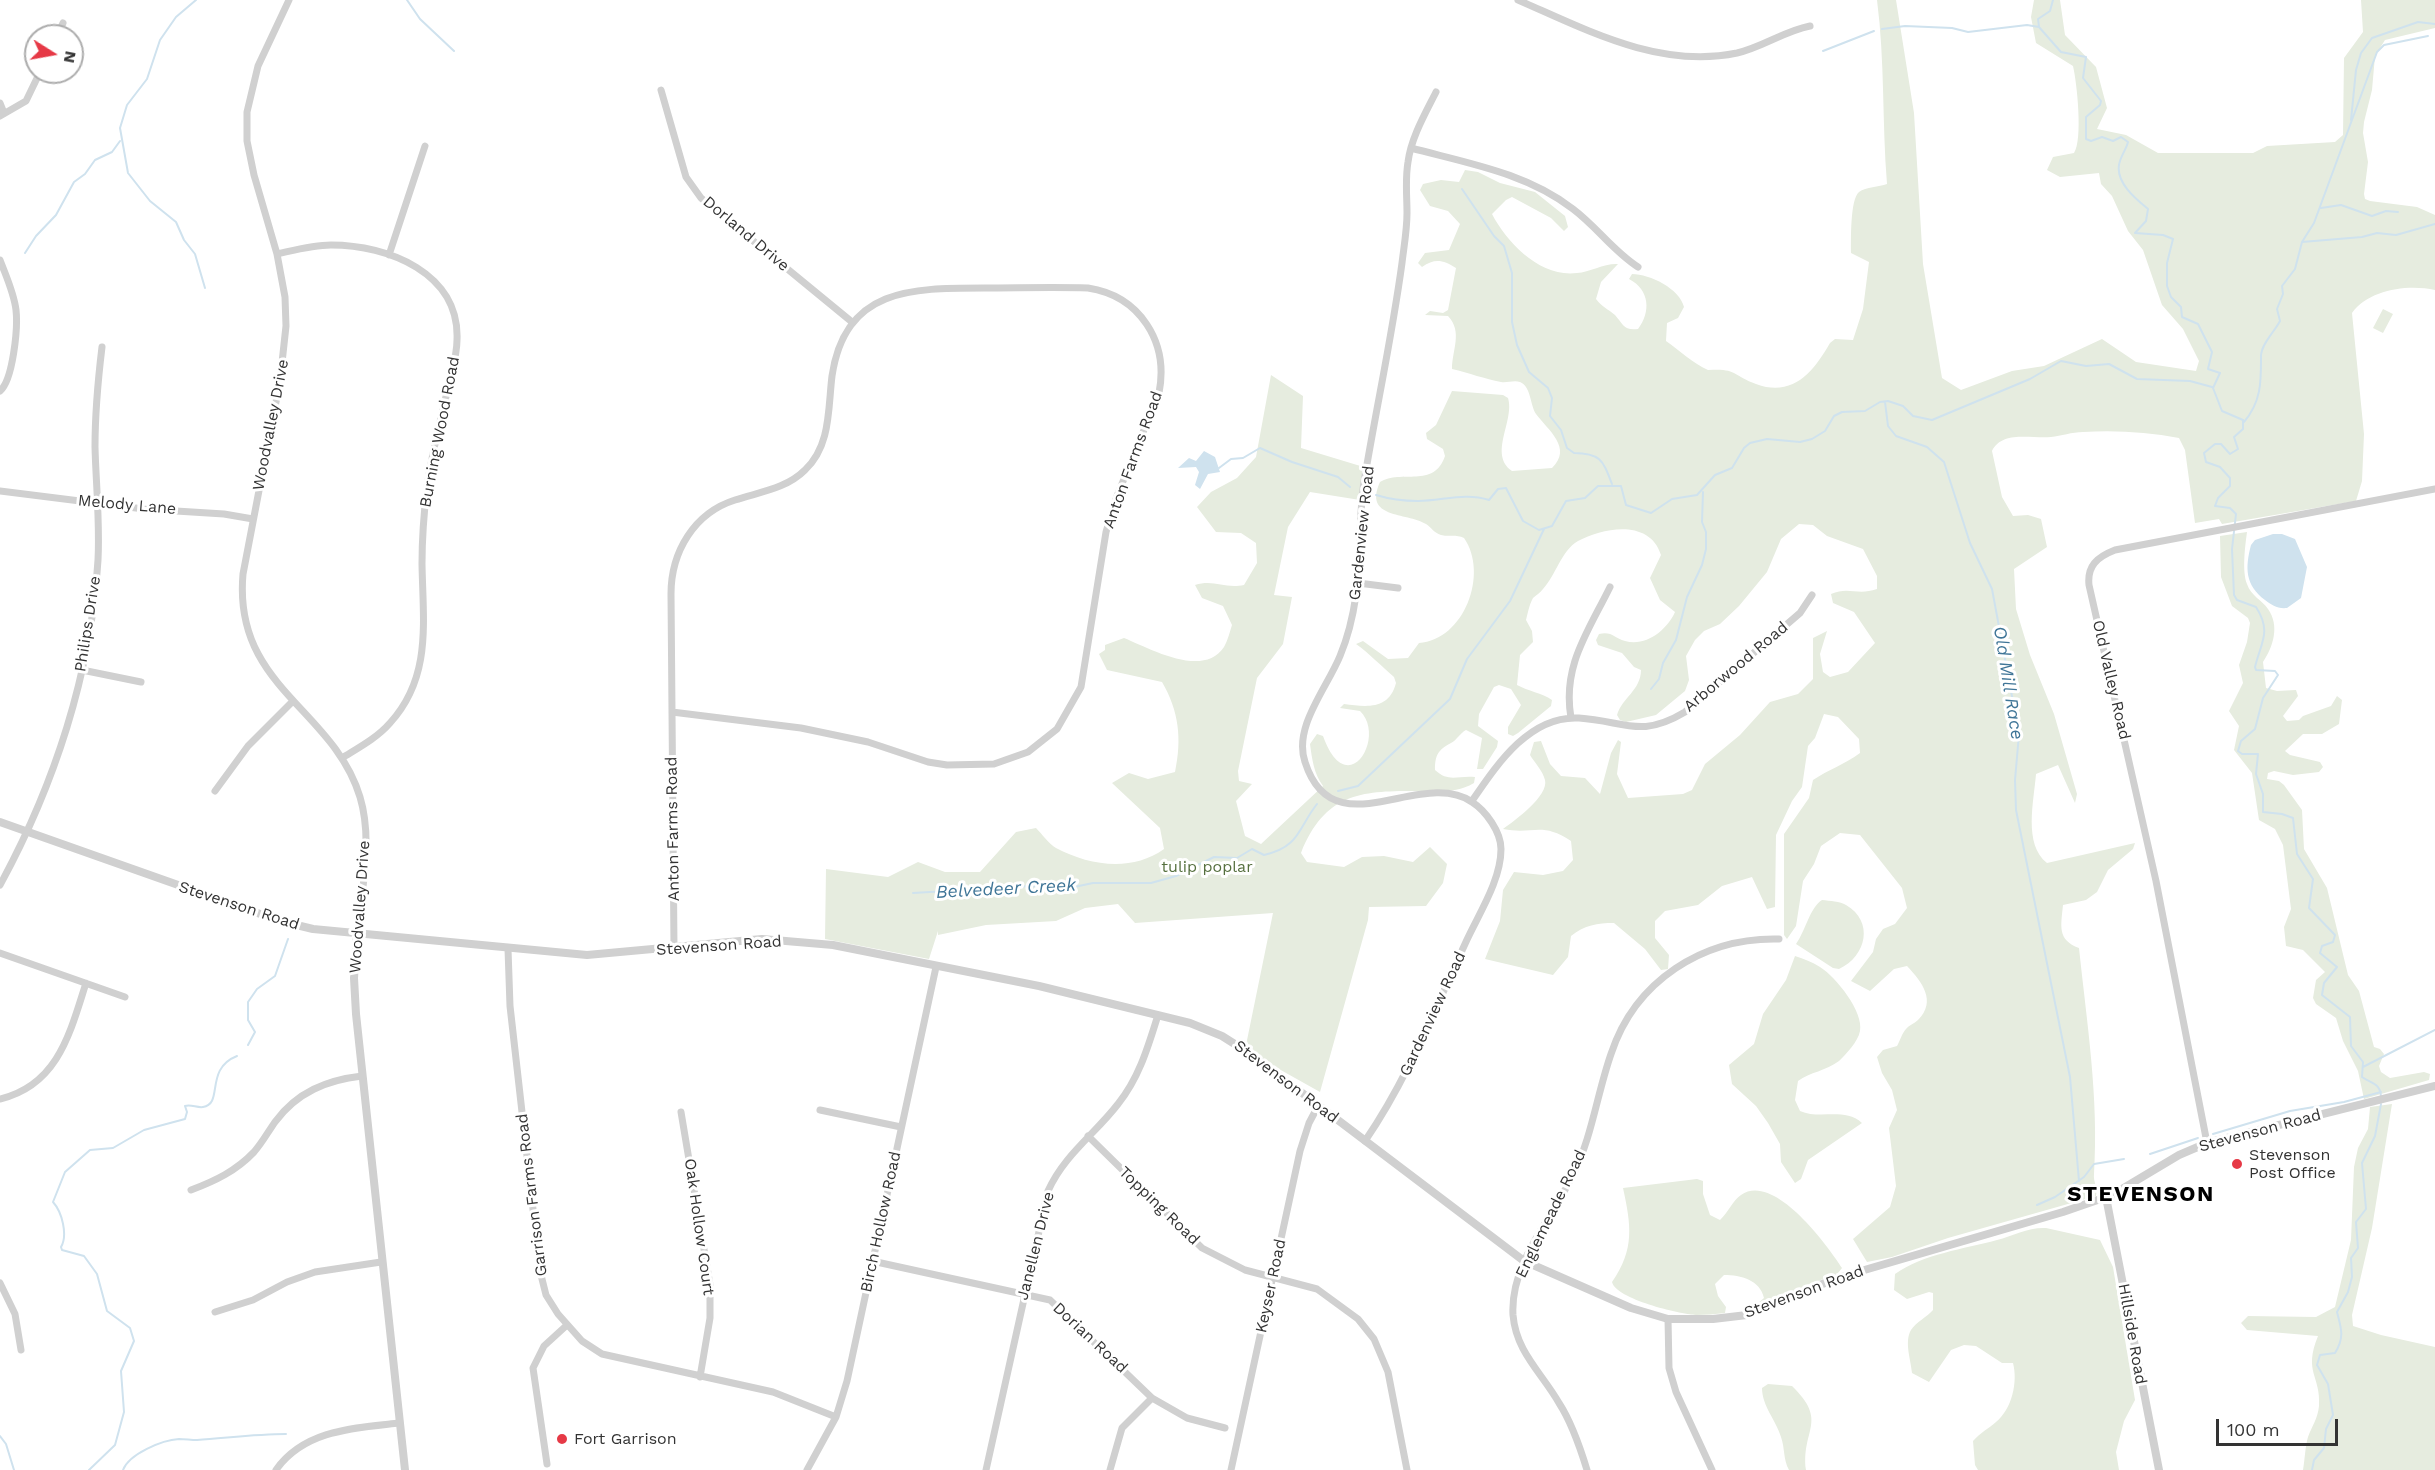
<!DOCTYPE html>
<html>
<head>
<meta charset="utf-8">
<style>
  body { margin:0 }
  #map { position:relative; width:2435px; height:1470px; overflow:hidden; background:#fff; font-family:"Work Sans",sans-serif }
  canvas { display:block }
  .north { position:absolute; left:24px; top:24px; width:60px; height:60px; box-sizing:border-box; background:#fff; border:2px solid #adadad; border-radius:50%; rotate:101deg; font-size:16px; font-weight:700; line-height:24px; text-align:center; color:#333 }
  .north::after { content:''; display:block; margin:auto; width:21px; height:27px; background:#e63946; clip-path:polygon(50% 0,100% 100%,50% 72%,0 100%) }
  .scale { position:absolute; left:2216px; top:1419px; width:122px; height:27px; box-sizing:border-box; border:3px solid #333; border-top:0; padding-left:8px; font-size:18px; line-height:21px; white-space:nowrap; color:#333; -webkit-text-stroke:4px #fff; paint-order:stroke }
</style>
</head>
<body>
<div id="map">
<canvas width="2435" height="1470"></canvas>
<div class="north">N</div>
<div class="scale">100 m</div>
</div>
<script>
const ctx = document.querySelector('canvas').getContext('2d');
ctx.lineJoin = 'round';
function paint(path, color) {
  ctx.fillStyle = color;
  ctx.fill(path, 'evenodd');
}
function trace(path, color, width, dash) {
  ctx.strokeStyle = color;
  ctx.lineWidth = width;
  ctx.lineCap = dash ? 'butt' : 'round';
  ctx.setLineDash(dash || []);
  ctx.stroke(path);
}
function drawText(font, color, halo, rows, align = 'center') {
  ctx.font = font + ' "Work Sans",sans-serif';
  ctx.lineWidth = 6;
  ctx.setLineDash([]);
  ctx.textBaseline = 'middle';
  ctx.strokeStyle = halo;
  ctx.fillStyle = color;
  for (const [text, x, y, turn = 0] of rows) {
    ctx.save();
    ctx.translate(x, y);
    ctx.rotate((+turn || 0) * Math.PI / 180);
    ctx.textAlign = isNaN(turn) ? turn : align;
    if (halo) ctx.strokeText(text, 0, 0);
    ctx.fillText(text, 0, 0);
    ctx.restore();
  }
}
paint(new Path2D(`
  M1877,0H1896L1914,113L1923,264L1942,378L1961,390L2012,371L2044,366L2102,339L2136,362L2196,371L2199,361L2183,329L2162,305L2143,250L2128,231L2112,196L2101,184L2099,173L2060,177L2047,170L2053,157L2074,153C2083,140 2077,83 2073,66L2036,43L2031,17L2034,0H2060L2065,35L2096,67L2107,108L2097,129L2126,135L2158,153H2253L2267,146L2335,142L2343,135L2344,58L2363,32L2361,0H2435V28L2385,40L2375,56L2372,90L2364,122L2363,133L2368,162L2364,194L2365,199L2370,201L2417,207L2435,215V290C2409,284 2369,289 2352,313L2364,434L2362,481L2356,501L2222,524L2219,519L2195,523L2185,450L2179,438C2148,432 2115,430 2083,432C2072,432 2061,436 2051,437C2032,439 2002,430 1992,451L2002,497L2013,516L2028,515L2041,519L2047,547L2014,569L2016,609L2030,655L2054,714L2077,794L2075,803L2058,765L2036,774C2034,801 2023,844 2047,863L2135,843L2133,849L2108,870L2097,892L2086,900L2063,905C2061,926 2057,940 2079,948C2087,1024 2099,1098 2094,1174C2093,1182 2098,1187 2096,1196L1948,1238L1892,1257L1867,1262L1853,1239L1890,1207L1896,1186L1889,1128L1897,1110L1892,1090L1882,1073L1877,1057L1883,1050L1897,1046C1900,1041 1902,1033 1906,1029C1909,1025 1914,1024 1918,1020C1937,1001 1922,982 1907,966L1894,969L1870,991L1851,981L1873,952L1876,939L1883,929L1895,924L1907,908L1902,888L1860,835L1840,833L1821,846L1814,864L1803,881L1796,926L1787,939L1784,935V834L1809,798L1813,780C1828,770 1845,764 1860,753L1859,739L1838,717L1824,714L1815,738L1808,746L1802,787L1792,801L1776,835L1775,907L1767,909L1752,877L1722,886L1698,905L1665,911L1655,921V938L1669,955L1668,969L1661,970L1645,949L1614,923C1597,923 1585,925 1571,936L1568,957L1553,975L1485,959L1500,921L1503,890L1514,872L1543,875L1563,871L1573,860L1571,841C1541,821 1534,835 1503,829C1514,821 1549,796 1545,780C1543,771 1534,762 1530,755L1534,742L1541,741L1550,764L1561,776L1585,778L1600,794L1611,753L1618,740L1621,742L1617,774L1628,798L1683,794L1692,790L1705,764L1740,735L1770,702L1798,694L1813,679V638L1827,631L1820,654L1823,672L1830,677L1848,672L1875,643L1854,612L1833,603L1831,594C1849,586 1857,596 1877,589V576L1863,549L1827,536L1813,525L1799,524L1781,539L1767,572L1739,606L1720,624L1704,631L1695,640L1686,656L1689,680L1685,691L1656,715L1626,722L1620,720L1617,715C1622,698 1641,690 1641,670L1634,667L1622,653L1598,645L1596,640L1599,634C1612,631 1614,638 1625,641C1646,647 1667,630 1675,612L1660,600L1650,578L1661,555C1650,519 1604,527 1578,541C1561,551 1556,575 1543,589C1540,593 1536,595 1533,598C1529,605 1528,613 1526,620L1532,631L1533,642L1520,655L1517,685C1528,691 1542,693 1552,700L1551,706L1518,733L1513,736L1508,734V727L1521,705L1511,689L1499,685L1494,687L1479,714L1478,726L1498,741L1497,747L1483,769H1477L1482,738L1466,730C1460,733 1457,740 1451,743C1438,750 1435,755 1435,770C1449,783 1458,775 1475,777L1474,783C1459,792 1446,791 1429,791C1367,791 1327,788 1301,853L1307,862L1344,867L1362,857L1384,856L1413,862L1430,847L1447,864L1443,883L1426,906L1369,907L1368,920L1320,1092L1245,1050L1273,913L1135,923L1118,904L1085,908L1056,921L986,925L938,935V931L929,959L825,939L826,869L888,877L918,862L945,872H980L1016,832L1036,828C1042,834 1049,844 1056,848C1090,866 1132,872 1164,849L1160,828L1112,783L1129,773L1148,779L1175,772C1182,739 1179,711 1162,682L1107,670L1099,654L1105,650V645L1124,638C1149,648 1203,679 1224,647C1228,640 1230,631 1232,625L1223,606L1202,598L1195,585C1214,579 1224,589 1244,585L1257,563L1256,543L1241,533L1216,532L1197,507L1211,492L1237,478L1256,457L1271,375L1303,396L1301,448L1367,468L1360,500L1310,492L1288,527L1274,595L1292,597L1283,644L1257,678L1238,771L1239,781L1252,784L1236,801L1245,836L1261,844L1323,786C1314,774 1312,759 1310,744L1317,734L1323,736C1347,803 1387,737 1360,711L1340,708L1344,704C1367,707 1389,710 1396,683L1394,677C1381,666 1370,654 1356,644L1363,641L1388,659L1408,658L1419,643C1464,640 1489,574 1464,538C1456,534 1449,537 1441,535C1434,533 1431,527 1426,524C1406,512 1363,519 1380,482C1401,469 1434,489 1445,456L1443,449L1427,439L1426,433L1436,425L1452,391L1503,395L1508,398C1515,421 1488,454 1512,471L1552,468C1573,448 1548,430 1536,414C1530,405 1531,386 1520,382C1514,380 1507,383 1501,382C1485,379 1469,373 1452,369C1452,350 1463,332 1448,316L1425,315L1430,311L1443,313L1448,310L1456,268C1443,260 1435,258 1422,267L1418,263L1425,253L1449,250L1460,224L1448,211L1430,206L1420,190L1423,184L1441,180L1459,182L1465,170L1478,172L1500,183L1535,192L1565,216L1568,227L1564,231L1551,218L1512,197L1506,200L1492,214C1507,243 1541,278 1577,273C1590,272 1605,263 1618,264L1601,282L1596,299C1602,307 1608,309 1615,315C1623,324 1624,331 1638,329C1651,312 1650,290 1629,279L1632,274C1650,274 1680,289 1684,307L1678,318L1667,323L1666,341C1680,351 1693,363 1708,370C1737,368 1732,375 1756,384C1793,398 1814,371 1830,343L1835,339L1853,340L1863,309L1869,262L1851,253C1851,241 1850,199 1859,192C1866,187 1879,187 1887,184C1882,123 1885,61 1877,0Z
  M2383,309L2393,314L2383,333L2373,328Z
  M2247,532C2245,547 2242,571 2247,584C2251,596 2262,600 2268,609C2280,626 2273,647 2263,662L2266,688L2277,691L2296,690L2298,696L2283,716L2287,721L2299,720L2303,716L2331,706L2337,696L2342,700L2339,724L2322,734H2303L2285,751L2290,755L2320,762L2323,767L2319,772L2293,775L2274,771L2268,773L2267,779L2279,781L2284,785L2302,810L2304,849L2327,888L2348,975L2359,991L2374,1047L2380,1049L2384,1054L2379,1066L2381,1072L2390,1078L2424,1072L2430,1074L2429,1080L2364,1099L2358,1071L2343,1041L2336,1018L2316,1004L2313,998L2316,980L2325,972L2303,950L2286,946L2284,927L2291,909L2283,845L2275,829L2259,820L2252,773L2234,750L2239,726L2229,711L2243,683L2239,665L2247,642L2250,623L2248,618L2232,606L2221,577L2220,536Z
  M1822,900C1830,901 1840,901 1846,905C1874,921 1867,956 1839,969L1833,968L1796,944C1805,932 1810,907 1822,900Z
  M1795,956C1804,959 1812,962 1820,967C1836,977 1864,1012 1860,1031C1858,1042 1846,1054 1839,1061C1826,1071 1810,1072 1798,1081L1795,1100L1800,1111C1820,1120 1844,1107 1862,1123L1808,1160L1801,1179L1795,1183L1781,1162L1780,1144L1768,1123L1756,1106L1732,1084L1729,1065L1754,1044L1763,1014L1786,980Z
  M2392,1104L2372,1228L2352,1315L2353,1326L2381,1335L2435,1347V1470H2303C2305,1459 2305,1447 2308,1437C2312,1426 2318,1418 2319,1406C2321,1375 2303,1373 2318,1336L2247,1330L2241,1323L2248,1316L2316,1317L2335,1307L2351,1240L2354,1167L2358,1148L2368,1129L2370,1107Z
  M1697,1179L1703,1181V1194L1710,1215L1720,1220C1728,1213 1733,1200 1741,1195C1774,1172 1828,1246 1842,1268L1838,1273L1752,1308L1764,1298C1760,1280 1741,1275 1724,1275L1715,1284L1718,1296L1726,1307L1725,1313C1715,1314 1706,1315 1696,1315C1679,1314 1616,1299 1612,1282C1635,1249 1631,1225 1623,1188Z
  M2046,1228L2100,1240L2113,1267L2135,1400L2124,1421L2116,1452L2119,1470H1978L1975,1465L1973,1441C1981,1432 1988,1429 1996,1422C2012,1409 2018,1382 2013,1363H2002L1976,1346L1964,1345L1951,1350L1929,1382L1912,1373C1911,1360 1904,1342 1911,1330C1916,1322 1927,1317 1933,1310V1293L1929,1292L1907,1299L1894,1290L1895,1274C1923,1254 1964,1249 1997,1240C2013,1236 2029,1227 2046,1228Z
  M1768,1384L1792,1386C1829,1422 1801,1429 1806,1470H1789C1783,1459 1785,1448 1781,1437C1776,1420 1762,1406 1762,1388Z`), '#e6ecdf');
paint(new Path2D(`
  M1204,451L1215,457L1220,472L1208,474L1200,489L1195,485L1199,472L1196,467L1178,468L1189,458L1196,461Z
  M2273,534H2282L2295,539L2307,567L2301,598L2287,608C2277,609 2272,605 2265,600C2245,585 2245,568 2251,545L2255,540Z`), '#cfe2ee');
trace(new Path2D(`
  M196,0L176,17L160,40L147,79L127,105L120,128L128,173L150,201L176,222L184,240L195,254L205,288
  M407,0L420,19L454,51
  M2053,0L2050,11L2038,19L2039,27L2061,52L2086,57L2083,78L2101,101L2100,105L2086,117V139L2091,141L2102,137L2113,141L2121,137L2128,142C2126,150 2120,157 2119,165C2116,183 2136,199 2148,209L2146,221L2135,233L2163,235L2173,239L2167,263V286L2171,297L2181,307L2182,317L2198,324L2212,352L2208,369L2220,373L2213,388L2222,411L2243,420V429L2234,437L2238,449L2230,454L2221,444H2215L2204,453L2206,462L2220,467L2230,478V486L2218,498L2215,506L2230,508L2236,514L2232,549L2234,595L2237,600L2256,607C2272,632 2261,642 2255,667L2256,670L2275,671L2278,675L2263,698L2255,729L2241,741L2238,751L2242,754H2258L2256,774L2263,794V812L2282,814L2293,818L2297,854L2313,879L2309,908L2335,935L2333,942L2322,946L2320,953L2337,967L2324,983L2322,995L2350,1017L2351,1046L2363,1062L2362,1077C2372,1084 2381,1083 2381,1098
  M1882,29L1905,26L1952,28L1968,32L2027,25L2039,27
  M1823,51L1874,31
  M2351,120L2356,70L2361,53L2372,38L2418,22L2435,24
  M1462,189L1494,236L1504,246L1512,273V322L1517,345L1529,372L1548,388L1552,398L1550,416L1561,430L1567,448L1574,453C1601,453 1603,461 1612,484
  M2321,208L2341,205L2372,216L2386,211L2398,212
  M2302,242L2314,223L2377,52L2384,45L2428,36
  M25,253L36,236L56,215L74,182L85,174L95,160L112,152L120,141
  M1885,402L1888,426L1896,436L1927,447L1944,462L1970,543L1992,589L2019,734L2015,780L2016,810L2070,1077L2079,1181
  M2244,422C2262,401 2261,380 2261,355C2262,343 2275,331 2280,321L2277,309L2283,294L2282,286L2295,269L2302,242L2362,237L2377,233L2396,235L2435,224
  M1219,468L1231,459L1243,458L1260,448L1292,462L1338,477L1350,487
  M1376,495C1389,499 1404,501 1418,501C1442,501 1465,492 1489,500L1498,489L1506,488L1523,521L1539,530L1552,526L1566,501L1585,498L1598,486H1621L1626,505L1651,513L1672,499L1697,495L1715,475L1732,468L1744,448L1750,443L1767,439L1800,442L1812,439L1825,431L1834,416L1842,412L1865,411L1880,402L1888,401L1903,406L1913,416L1932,420L2030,379L2061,361L2086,366L2109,364L2137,379L2190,381L2212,387
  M1651,689L1659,679L1663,663L1676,640L1687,597L1702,565L1706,549V532L1702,522L1703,492
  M1338,791L1358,786L1450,699L1467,659L1510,601L1544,529
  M913,893L1031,886L1060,890L1093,883H1151L1176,876L1214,857L1237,858L1252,849L1264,855C1300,847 1298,828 1317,804
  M248,1045L255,1032L248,1020V1002L257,989L275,976L288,939
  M2363,1067L2435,1030
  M2213,1134L2290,1111L2344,1102L2381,1092
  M2150,1154L2198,1138
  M2037,1205L2055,1197L2084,1177L2094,1164L2124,1159
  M0,1436L6,1444L14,1470
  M89,1470L115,1445L124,1412L121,1371L134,1341L130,1328L107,1311L97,1274L84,1256L62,1250L61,1247C68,1235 62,1212 53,1202L65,1172L90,1150L113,1148L144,1130L185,1119L187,1112L185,1106C191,1104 197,1108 203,1107C224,1104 204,1069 237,1056
  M123,1470C129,1454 162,1440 179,1439C185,1439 191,1440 197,1440C227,1438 256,1434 286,1434
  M2312,1470L2314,1460L2324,1448L2326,1429L2333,1415L2328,1384L2317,1365L2320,1355L2335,1353C2345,1337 2341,1328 2337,1312L2348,1292L2352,1277L2351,1258L2358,1248L2356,1222L2366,1209L2362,1163L2375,1136L2381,1104`), '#cfe2ee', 2);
trace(new Path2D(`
  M289,0L258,66L247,112V141L254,175L277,254L285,297L286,326L280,381L243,574C233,687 333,708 360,797C373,840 362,890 357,934
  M1518,0C1587,30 1659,69 1737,53C1763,47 1784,31 1810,26
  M57,36L63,23
  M661,90L686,177L701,198L852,322
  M0,103L4,113
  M0,116L26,101L40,72
  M1411,148C1467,163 1527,173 1573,209C1597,227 1613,251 1638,267
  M277,254C295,250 313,245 331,245C388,245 460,273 457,340C457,355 452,370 449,384C441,418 432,452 427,487C424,512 422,538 422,564C423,622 432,677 390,723C377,738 358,748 342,758
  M389,255L425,146
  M0,260C6,276 14,293 16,310C18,328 13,380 0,391
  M0,491L144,509L224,514L253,519
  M1358,583L1398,588
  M82,670L141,682
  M672,712L801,728L868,742L928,762L947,765L994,764L1028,752L1057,729L1081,687L1106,532L1117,496L1159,393C1169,342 1140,296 1088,288C1053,287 1018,288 984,288C911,288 845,288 832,376C828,408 831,446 805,470C786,489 759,492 735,500C694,513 671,552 671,594L674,947
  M1571,718C1562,666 1588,632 1610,587
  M215,791L248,746L292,702
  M1472,801C1496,766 1529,715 1579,718C1625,721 1640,739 1685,712L1800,613L1812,595
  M0,885C54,786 91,674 98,560C100,522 96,485 95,447C95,413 98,380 102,347
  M508,949L510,1006L540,1271L546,1295L558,1314L582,1341L602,1354L773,1392L836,1417
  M0,953L125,997
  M0,1099C58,1085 70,1033 86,983
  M820,1110L901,1127
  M681,1112L710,1285V1318L700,1377
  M1088,1136L1202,1248L1245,1270L1317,1289L1358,1319L1374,1339L1388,1372L1407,1470
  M1365,1141C1407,1080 1434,1011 1465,944C1478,915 1501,881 1501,849C1501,832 1486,811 1472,802C1421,767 1333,850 1305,762C1293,727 1327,688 1340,656C1348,637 1353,616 1356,595C1362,558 1358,519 1364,482C1376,409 1392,337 1402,263C1404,246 1407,230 1407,213C1407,196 1405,179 1408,162C1411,138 1425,114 1436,92
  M2207,1143L2156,881L2089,585C2087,566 2097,557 2115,550L2435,489
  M191,1190C215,1181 236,1171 254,1152C262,1143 268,1132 275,1122C297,1092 327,1080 362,1076
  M872,1261L1050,1300L1152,1398L1187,1418L1225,1428
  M0,1283L15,1314L21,1350
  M215,1312L253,1300L287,1282L315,1272L381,1262
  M1668,1319L1669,1368L1676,1392L1712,1470
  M547,1464L533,1368L544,1346L567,1325
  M276,1470C304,1430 354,1428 399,1423
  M807,1470L836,1417L847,1381L936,967
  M986,1470L1048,1191C1064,1155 1095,1134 1118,1104C1139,1078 1148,1047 1158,1015
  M1110,1470L1122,1428L1152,1398
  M1231,1470L1300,1151L1309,1123L1318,1106
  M1587,1470C1580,1447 1572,1423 1559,1403C1542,1373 1516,1352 1513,1315C1510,1263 1551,1220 1573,1175C1592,1137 1597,1094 1611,1054C1635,981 1703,937 1779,939`), '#d0d0d0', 7);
trace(new Path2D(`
  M0,822L280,921L313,929L587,955L762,939L833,945L1039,986L1190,1023L1222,1036L1252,1055L1524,1261L1631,1308L1668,1319H1713L1747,1315L1837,1278L2063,1212L2112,1195L2179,1155L2207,1143L2435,1086
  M357,934L354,978L356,1014L405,1470
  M2106,1197L2159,1470`), '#d0d0d0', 8);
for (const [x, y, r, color] of [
  [2237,1164,6,"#e63946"],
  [562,1439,6,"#e63946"]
]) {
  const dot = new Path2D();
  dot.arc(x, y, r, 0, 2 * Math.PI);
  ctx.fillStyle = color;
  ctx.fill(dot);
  trace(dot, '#fff', 2);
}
drawText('16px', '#333', '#fff', [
  ["Dorland Drive",746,234,40],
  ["Woodvalley Drive",271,425,-79],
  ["Burning Wood Road",440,432,-79],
  ["Anton Farms Road",1133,460,-70],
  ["Melody Lane",127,505,5],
  ["Gardenview Road",1362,533,-84],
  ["Philips Drive",88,624,-81],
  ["Arborwood Road",1736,667,-40],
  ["Old Valley Road",2111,680,77],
  ["Anton Farms Road",673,829,-91],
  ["Stevenson Road",239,906,18],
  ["Woodvalley Drive",360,907,-86],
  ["Stevenson Road",719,946,-4],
  ["Gardenview Road",1433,1014,-65],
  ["Stevenson Road",1286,1082,37],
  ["Stevenson Road",2260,1131,-15],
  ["Garrison Farms Road",532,1195,-97],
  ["Topping Road",1159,1206,44],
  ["Englemeade Road",1551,1214,-64],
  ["Birch Hollow Road",881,1222,-78],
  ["Oak Hollow Court",699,1227,82],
  ["Janellen Drive",1036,1246,-76],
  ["Keyser Road",1271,1286,-78],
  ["Stevenson Road",1804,1292,-20],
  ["Hillside Road",2132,1334,80],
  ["Dorian Road",1090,1338,43]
]);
drawText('16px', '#56703f', '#fff', [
  ["tulip poplar",1207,867]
]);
drawText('16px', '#333', '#fff', [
  ["Stevenson",2249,1155],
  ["Post Office",2249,1173],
  ["Fort Garrison",574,1439]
], 'left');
drawText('italic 18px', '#3f7597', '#fff', [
  ["Old Mill Race",2008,683,81],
  ["Belvedeer Creek",1006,889,-3]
]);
ctx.letterSpacing = '1.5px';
drawText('bold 22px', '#000', '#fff', [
  ["STEVENSON",2141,1195]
]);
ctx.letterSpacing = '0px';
</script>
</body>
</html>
